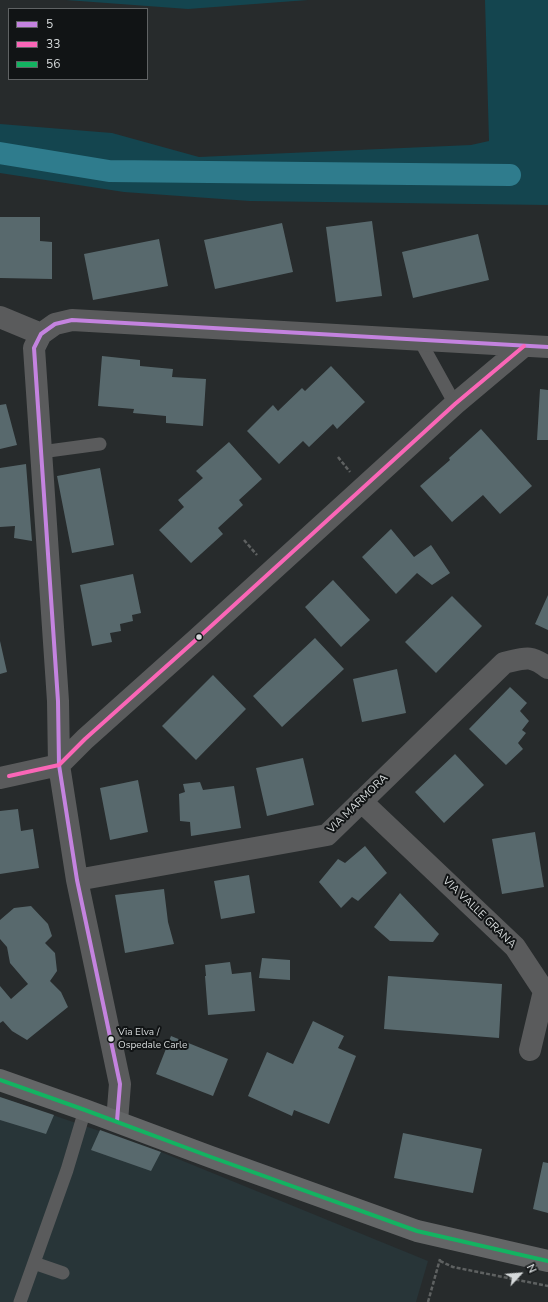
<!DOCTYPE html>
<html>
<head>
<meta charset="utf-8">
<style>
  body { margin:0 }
  #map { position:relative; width:548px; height:1302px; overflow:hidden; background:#272b2c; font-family:"Nunito Sans",sans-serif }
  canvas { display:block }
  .legend { position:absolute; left:8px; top:8px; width:140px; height:72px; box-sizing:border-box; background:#111415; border:1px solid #606364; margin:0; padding:5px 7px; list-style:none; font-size:12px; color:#d6dadb }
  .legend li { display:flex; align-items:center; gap:8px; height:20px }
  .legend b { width:20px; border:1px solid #606364 }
  .north { position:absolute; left:500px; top:1254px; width:40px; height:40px; -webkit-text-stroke:3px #111415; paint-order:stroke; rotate:64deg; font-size:11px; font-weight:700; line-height:16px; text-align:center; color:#d6dadb }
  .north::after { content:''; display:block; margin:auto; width:14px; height:18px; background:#d6dadb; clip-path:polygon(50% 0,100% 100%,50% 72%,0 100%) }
</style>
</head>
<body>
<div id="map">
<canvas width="548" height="1302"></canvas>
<ul class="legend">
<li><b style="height:5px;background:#c483df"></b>5</li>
<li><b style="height:5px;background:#fa66b7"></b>33</li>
<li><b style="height:5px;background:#13b361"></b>56</li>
</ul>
<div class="north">N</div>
</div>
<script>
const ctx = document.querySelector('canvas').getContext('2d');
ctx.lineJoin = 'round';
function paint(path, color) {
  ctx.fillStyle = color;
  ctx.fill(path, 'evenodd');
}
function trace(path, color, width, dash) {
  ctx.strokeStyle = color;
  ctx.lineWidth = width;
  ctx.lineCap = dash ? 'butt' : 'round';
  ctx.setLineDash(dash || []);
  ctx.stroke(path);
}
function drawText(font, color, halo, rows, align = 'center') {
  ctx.font = font + ' "Nunito Sans",sans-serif';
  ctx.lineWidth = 4;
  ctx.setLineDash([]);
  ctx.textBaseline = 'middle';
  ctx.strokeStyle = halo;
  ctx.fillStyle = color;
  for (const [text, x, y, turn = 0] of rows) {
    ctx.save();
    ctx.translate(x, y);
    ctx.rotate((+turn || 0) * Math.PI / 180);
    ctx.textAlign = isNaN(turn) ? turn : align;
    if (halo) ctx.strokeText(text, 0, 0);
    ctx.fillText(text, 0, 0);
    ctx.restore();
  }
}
paint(new Path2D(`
  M0,1097L161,1152L428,1261L416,1302H0Z`), '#283538');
paint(new Path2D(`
  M66,0H308L188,9Z
  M485,0H548V205L250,201L124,192L0,173V124L112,133L199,157L471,145L489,141Z`), '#14454f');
trace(new Path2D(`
  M0,153L109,171L510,175`), '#2f7c8d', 22);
paint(new Path2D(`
  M0,217H40V241L52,242V279L0,278Z
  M372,221L382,296L336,302L326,227Z
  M282,223L293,272L215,289L204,240Z
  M478,234L489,280L413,298L402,252Z
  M159,239L168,286L93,300L84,254Z
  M102,356L140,360V366L173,369L172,377L206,379L203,426L166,423V416L133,413L134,409L98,406Z
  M331,366L365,402L337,429L333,424L309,447L303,441L279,464L247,431L273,405L278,411L302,388L305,391Z
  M540,389L548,390V440H537Z
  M6,404L17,445L0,449V405Z
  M481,429L532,486L500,514L483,495L452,522L420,486L450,460L449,458Z
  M229,442L262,479L239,500L243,505L218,528L223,534L191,563L159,530L184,507L178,500L203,478L196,471Z
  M26,464L32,541L14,538L15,526L0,527V468Z
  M100,468L114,545L72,553L57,476Z
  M391,529L414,557L431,545L450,573L432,585L417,573L396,594L362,557Z
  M133,574L141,613L132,615L133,621L120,624L121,631L110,633L112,642L92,646L80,585Z
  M333,580L370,620L341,647L305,607Z
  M548,595V630L535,624Z
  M452,596L482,626L436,673L405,642Z
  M315,638L344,669L282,727L253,696Z
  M0,641L7,672L0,674Z
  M397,669L406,713L362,722L353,679Z
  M213,675L246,709L196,760L162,726Z
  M510,687L527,703L520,711L529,721L522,730L526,733L518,743L523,749L506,765L469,729Z
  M455,754L484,785L444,823L415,792Z
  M303,758L314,805L267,816L256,768Z
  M138,780L148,832L110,840L100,788Z
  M200,782L203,790L234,786L241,828L191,836L190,822L180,821L179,794L185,792L183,784Z
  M18,809L21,831L33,829L39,868L0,874V811Z
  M535,832L544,887L502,894L492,839Z
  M365,846L387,873L358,901L352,897L341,908L319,882L338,859L345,863Z
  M249,875L255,913L221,919L214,881Z
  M164,889L168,922L174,944L125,953L115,895Z
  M400,893L439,934L433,942L390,941L374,927Z
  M31,906L48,924L52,936L45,943L55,953L57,971L50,981L61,992L68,1007L27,1040L12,1031L3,1021L0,1023V986L11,999L28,984L10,963L7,947L0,939V920L14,908Z
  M262,958L290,960V980L259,978Z
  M230,962L232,974L251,972L255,1011L208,1015L205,976H206L205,965Z
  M388,976L502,984L499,1038L384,1029Z
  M313,1021L344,1036L338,1048L356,1056L329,1124L294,1110L292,1116L248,1096L267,1052L293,1064Z
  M171,1036L228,1059L213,1096L156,1074Z
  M0,1097L54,1115L46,1134L0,1120Z
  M100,1130L161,1152L151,1171L91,1150Z
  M403,1133L482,1149L473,1193L394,1178Z
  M543,1162L548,1163V1213L533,1209Z`), '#58696d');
trace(new Path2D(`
  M338,457L350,472
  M244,540L257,555
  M440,1261L453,1267L548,1286
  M428,1302L440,1259`), '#5e6161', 2.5, [4, 2]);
trace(new Path2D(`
  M419,339L455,404
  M41,452L100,444
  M34,1263L63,1273
  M20,1302L67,1170L85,1110`), '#5a5b5c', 13);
trace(new Path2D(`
  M0,317L41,334
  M0,778L59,765L85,739L198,638L455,404L524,346
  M361,801L515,947L544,991L530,1050
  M77,880L327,835L504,663C525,658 530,654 548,668
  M117,1121L120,1084L77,880L59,765L58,701L34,348L41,334L55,324L72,320L548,347`), '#5a5b5c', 22);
trace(new Path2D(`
  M0,1080L85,1110L211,1157L417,1231L548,1261`), '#646667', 22);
trace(new Path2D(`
  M117,1121L120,1084L77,880L59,765L58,701L34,348L41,334L55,324L72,320L548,347`), '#c483df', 4);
trace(new Path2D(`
  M9,776L59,765L85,739L198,638L455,404L524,346`), '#fa66b7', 4);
trace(new Path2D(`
  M0,1080L85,1110L211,1157L417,1231L548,1261`), '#13b361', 4);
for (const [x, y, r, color] of [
  [199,637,3.5,"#d6dadb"],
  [111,1039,3.5,"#d6dadb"]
]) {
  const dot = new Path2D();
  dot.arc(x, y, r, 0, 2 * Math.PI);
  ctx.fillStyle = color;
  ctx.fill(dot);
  trace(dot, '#111415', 1.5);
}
drawText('10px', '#d6dadb', '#111415', [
  ["Via Elva /",118,1033],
  ["Ospedale Carle",118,1046]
], 'left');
drawText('11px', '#d6dadb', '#111415', [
  ["VIA MARMORA",358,804,-44],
  ["VIA VALLE GRANA",479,913,44]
]);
</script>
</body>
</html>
